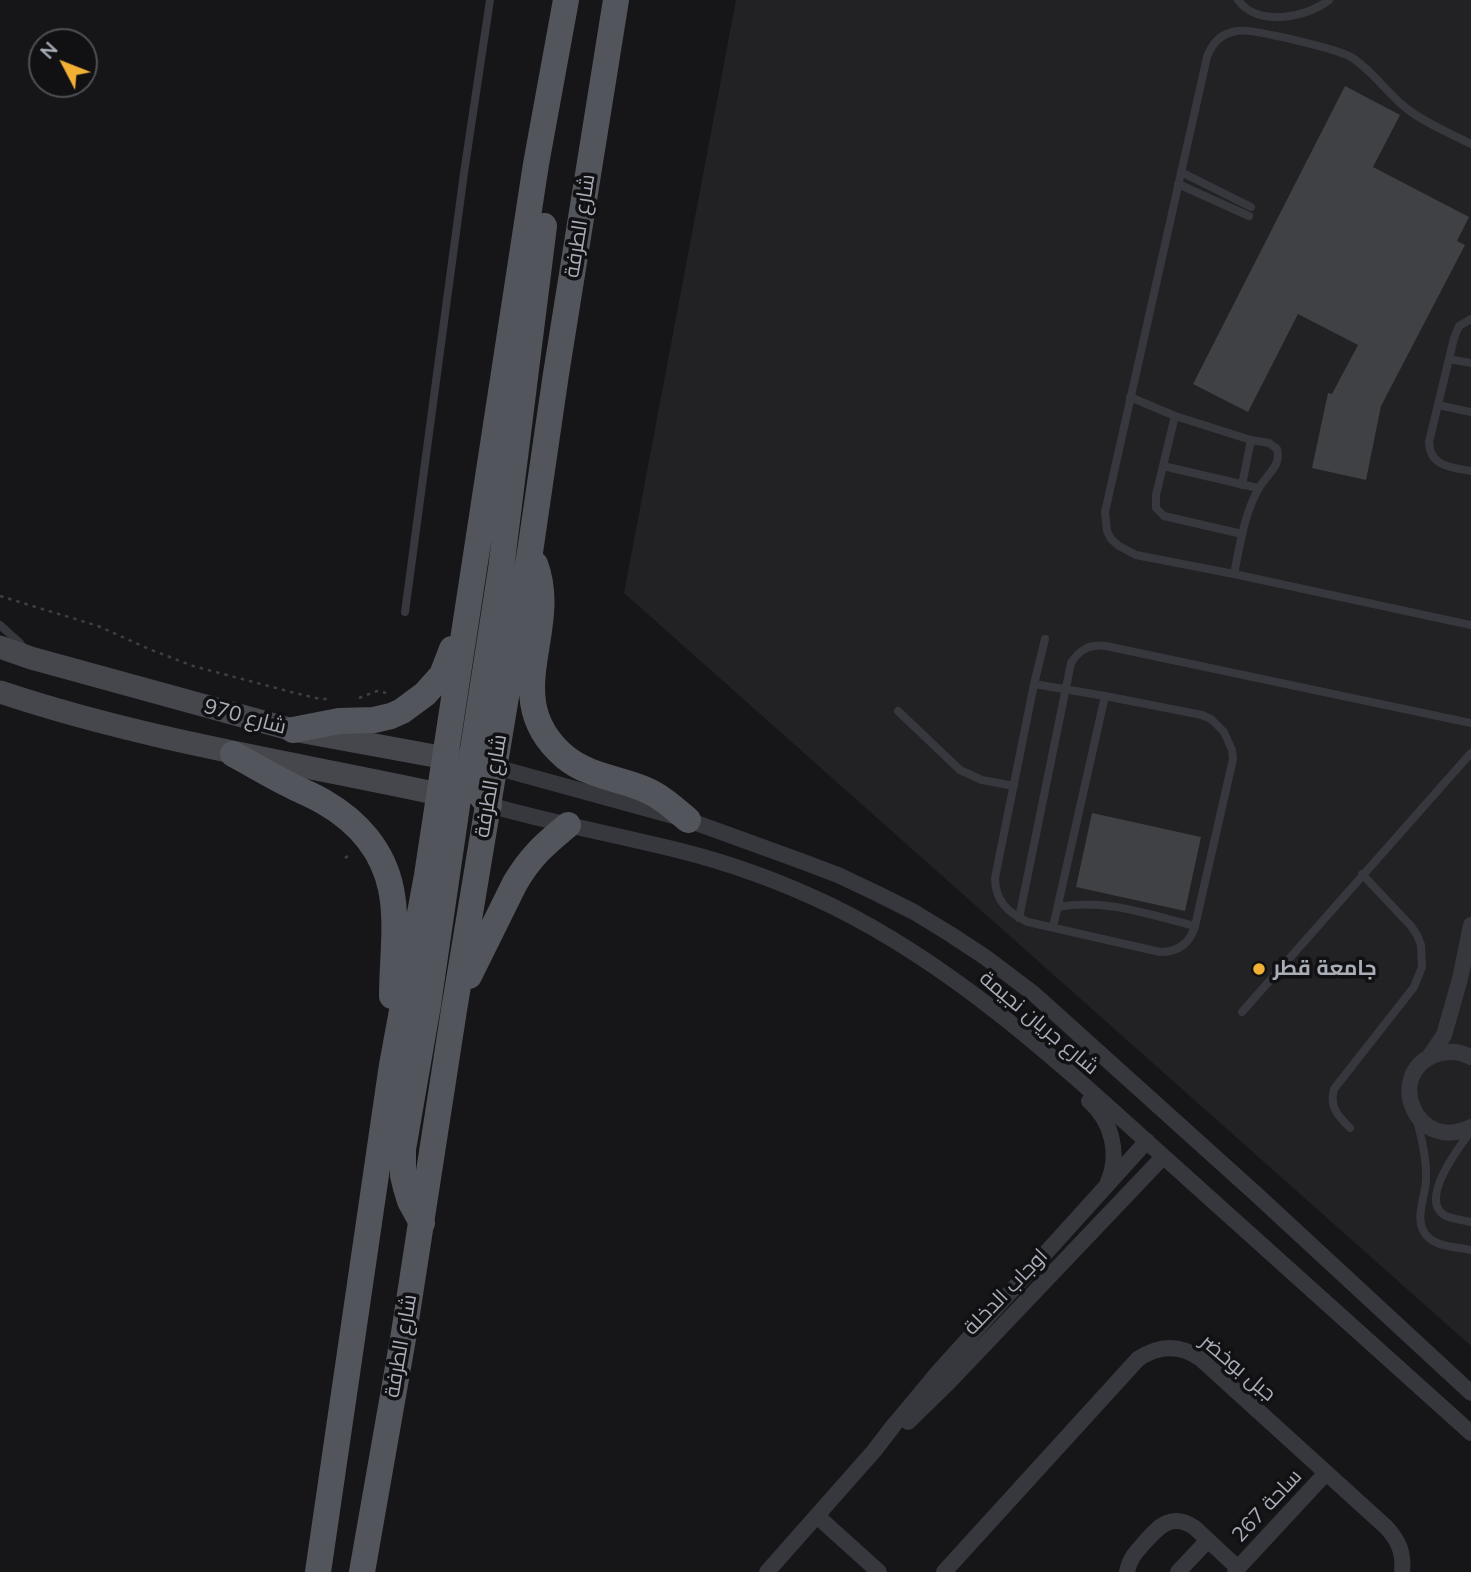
<!DOCTYPE html>
<html>
<head>
<meta charset="utf-8">
<style>
  body { margin:0 }
  #map { position:relative; width:1471px; height:1572px; overflow:hidden; background:#161618; font-family:Mulish,sans-serif }
  canvas { display:block }
  .north { position:absolute; left:28px; top:28px; width:70px; height:70px; box-sizing:border-box; background:#111113; border:2px solid #4d4f55; border-radius:50%; rotate:312deg; font-size:19px; font-weight:700; line-height:28px; text-align:center; color:#a8adb8 }
  .north::after { content:''; display:block; margin:auto; width:24px; height:32px; background:#f2b134; clip-path:polygon(50% 0,100% 100%,50% 72%,0 100%) }
</style>
</head>
<body>
<div id="map">
<canvas width="1471" height="1572"></canvas>
<div class="north">N</div>
</div>
<script>
const ctx = document.querySelector('canvas').getContext('2d');
ctx.lineJoin = 'round';
function paint(path, color) {
  ctx.fillStyle = color;
  ctx.fill(path, 'evenodd');
}
function trace(path, color, width, dash) {
  ctx.strokeStyle = color;
  ctx.lineWidth = width;
  ctx.lineCap = dash ? 'butt' : 'round';
  ctx.setLineDash(dash || []);
  ctx.stroke(path);
}
function drawText(font, color, halo, rows, align = 'center') {
  ctx.font = font + ' Mulish,Cairo,sans-serif';
  ctx.lineWidth = 7;
  ctx.setLineDash([]);
  ctx.textBaseline = 'middle';
  ctx.strokeStyle = halo;
  ctx.fillStyle = color;
  for (const [text, x, y, turn = 0] of rows) {
    ctx.save();
    ctx.translate(x, y);
    ctx.rotate((+turn || 0) * Math.PI / 180);
    ctx.textAlign = isNaN(turn) ? turn : align;
    if (halo) ctx.strokeText(text, 0, 0);
    ctx.fillText(text, 0, 0);
    ctx.restore();
  }
}
paint(new Path2D(`
  M736,0H1471V1346L624,593Z`), '#222225');
paint(new Path2D(`
  M1345,86L1400,115L1373,167L1469,217L1457,241L1465,245L1381,406L1366,480L1312,468L1328,393L1332,394L1358,345L1298,314L1248,412L1193,384Z
  M1092,813L1201,837L1185,911L1076,887Z`), '#404145');
trace(new Path2D(`
  M0,596L98,626L149,649L193,666L295,693L320,699H331
  M359,698L377,691L386,693
  M345,858L352,853`), '#3d3f44', 2.5, [3.5, 5]);
trace(new Path2D(`
  M1238,0C1257,27 1306,18 1329,0
  M1471,144C1449,133 1425,123 1406,108C1386,92 1372,70 1351,57C1337,49 1251,28 1237,31C1222,33 1212,43 1207,57L1105,512L1107,531L1111,539L1119,546L1136,555L1234,574L1471,625
  M1181,172L1251,207
  M1178,184L1249,216
  M1471,319L1459,326L1454,338L1429,442C1430,467 1451,467 1471,471
  M1449,359L1471,363
  M1130,397L1175,416L1251,440L1269,443L1277,449C1282,466 1266,475 1259,488C1244,514 1240,545 1234,574
  M1438,405L1471,412
  M1175,416L1156,495V508L1164,516L1242,534
  M1163,466L1258,488
  M1242,485L1251,440
  M405,612L464,173L490,0
  M0,625L20,643L25,650
  M1034,684L1105,696L1202,715L1211,719L1224,732L1232,750L1233,759L1195,926C1190,943 1178,952 1160,952L1028,922C1008,913 995,901 995,878L1034,684L1045,639
  M898,711L960,770L982,780L1014,786
  M1058,907C1104,898 1150,915 1195,926
  M1019,918L1071,663C1080,649 1090,644 1106,646L1471,723
  M1053,927L1105,696
  M1242,1012L1471,753
  M1417,1121C1422,1139 1427,1161 1426,1180C1425,1199 1412,1223 1429,1238C1439,1247 1458,1247 1471,1250
  M1350,1128C1338,1116 1329,1107 1334,1089L1414,987L1422,967L1421,945L1417,935L1411,926L1362,874
  M1471,1131C1459,1147 1419,1199 1444,1215C1451,1219 1463,1220 1471,1222`), '#37383d', 8);
trace(new Path2D(`
  M495,767L688,820L801,861L838,875L876,893L914,912L950,934L985,957L1034,994L1256,1194L1471,1393
  M489,805C552,823 617,835 681,851C733,864 784,883 832,906C958,968 1061,1064 1164,1157C1266,1249 1369,1341 1471,1433
  M1429,1057L1444,1035L1460,979L1471,925
  M1471,1057C1459,1051 1447,1050 1434,1055C1384,1076 1417,1154 1471,1127
  M1089,1101C1112,1121 1120,1154 1108,1182
  M908,1422L949,1382L1163,1157
  M817,1516L879,1572
  M1238,1568L1326,1473
  M767,1572L874,1451L894,1425L939,1371L1147,1141
  M944,1572L1138,1359C1159,1345 1180,1344 1201,1359L1386,1527C1399,1541 1404,1553 1402,1572
  M1127,1572C1129,1560 1135,1553 1144,1543C1159,1526 1172,1512 1195,1528L1238,1568L1235,1572
  M1178,1572L1208,1540`), '#37383d', 16);
trace(new Path2D(`
  M0,647L31,658L293,730L462,761
  M0,692C149,742 304,764 457,798`), '#45474d', 23);
trace(new Path2D(`
  M535,564C561,632 496,698 565,757C588,776 618,778 644,789C661,796 674,808 688,820
  M293,730L339,721L374,720L391,716L402,711L425,694L442,675L452,649
  M233,754C252,764 271,776 290,785C301,791 313,795 324,802C357,821 383,850 391,889C398,922 392,962 392,996
  M489,805C477,793 471,780 471,762L501,569L544,226
  M469,976L515,883C531,856 544,845 568,825
  M422,1223L410,1201L406,1188L403,1175V1149L428,1005L458,799C458,783 453,772 445,759
  M318,1572L392,1065L427,875L536,164L566,0
  M362,1572L404,1333L454,1010L530,552L556,374L616,0`), '#53555c', 26);
for (const [x, y, r, color] of [
  [1259,969,7,"#f2b134"]
]) {
  const dot = new Path2D();
  dot.arc(x, y, r, 0, 2 * Math.PI);
  ctx.fillStyle = color;
  ctx.fill(dot);
  trace(dot, '#111113', 2.5);
}
drawText('21px', '#a8adb8', '#111113', [
  ["شارع الطرفة",580,226,-81],
  ["شارع 970",245,717,15],
  ["شارع الطرفة",491,786,-80],
  ["شارع جريان نجيمة",1039,1023,40],
  ["اوجاب الدخلة",1006,1292,-46],
  ["شارع الطرفة",401,1346,-80],
  ["جبل بوخضر",1238,1368,40],
  ["ساحة 267",1267,1506,-47]
]);
drawText('bold 21px', '#a8adb8', '#111113', [
  ["جامعة قطر",1273,969]
], 'left');
</script>
</body>
</html>
